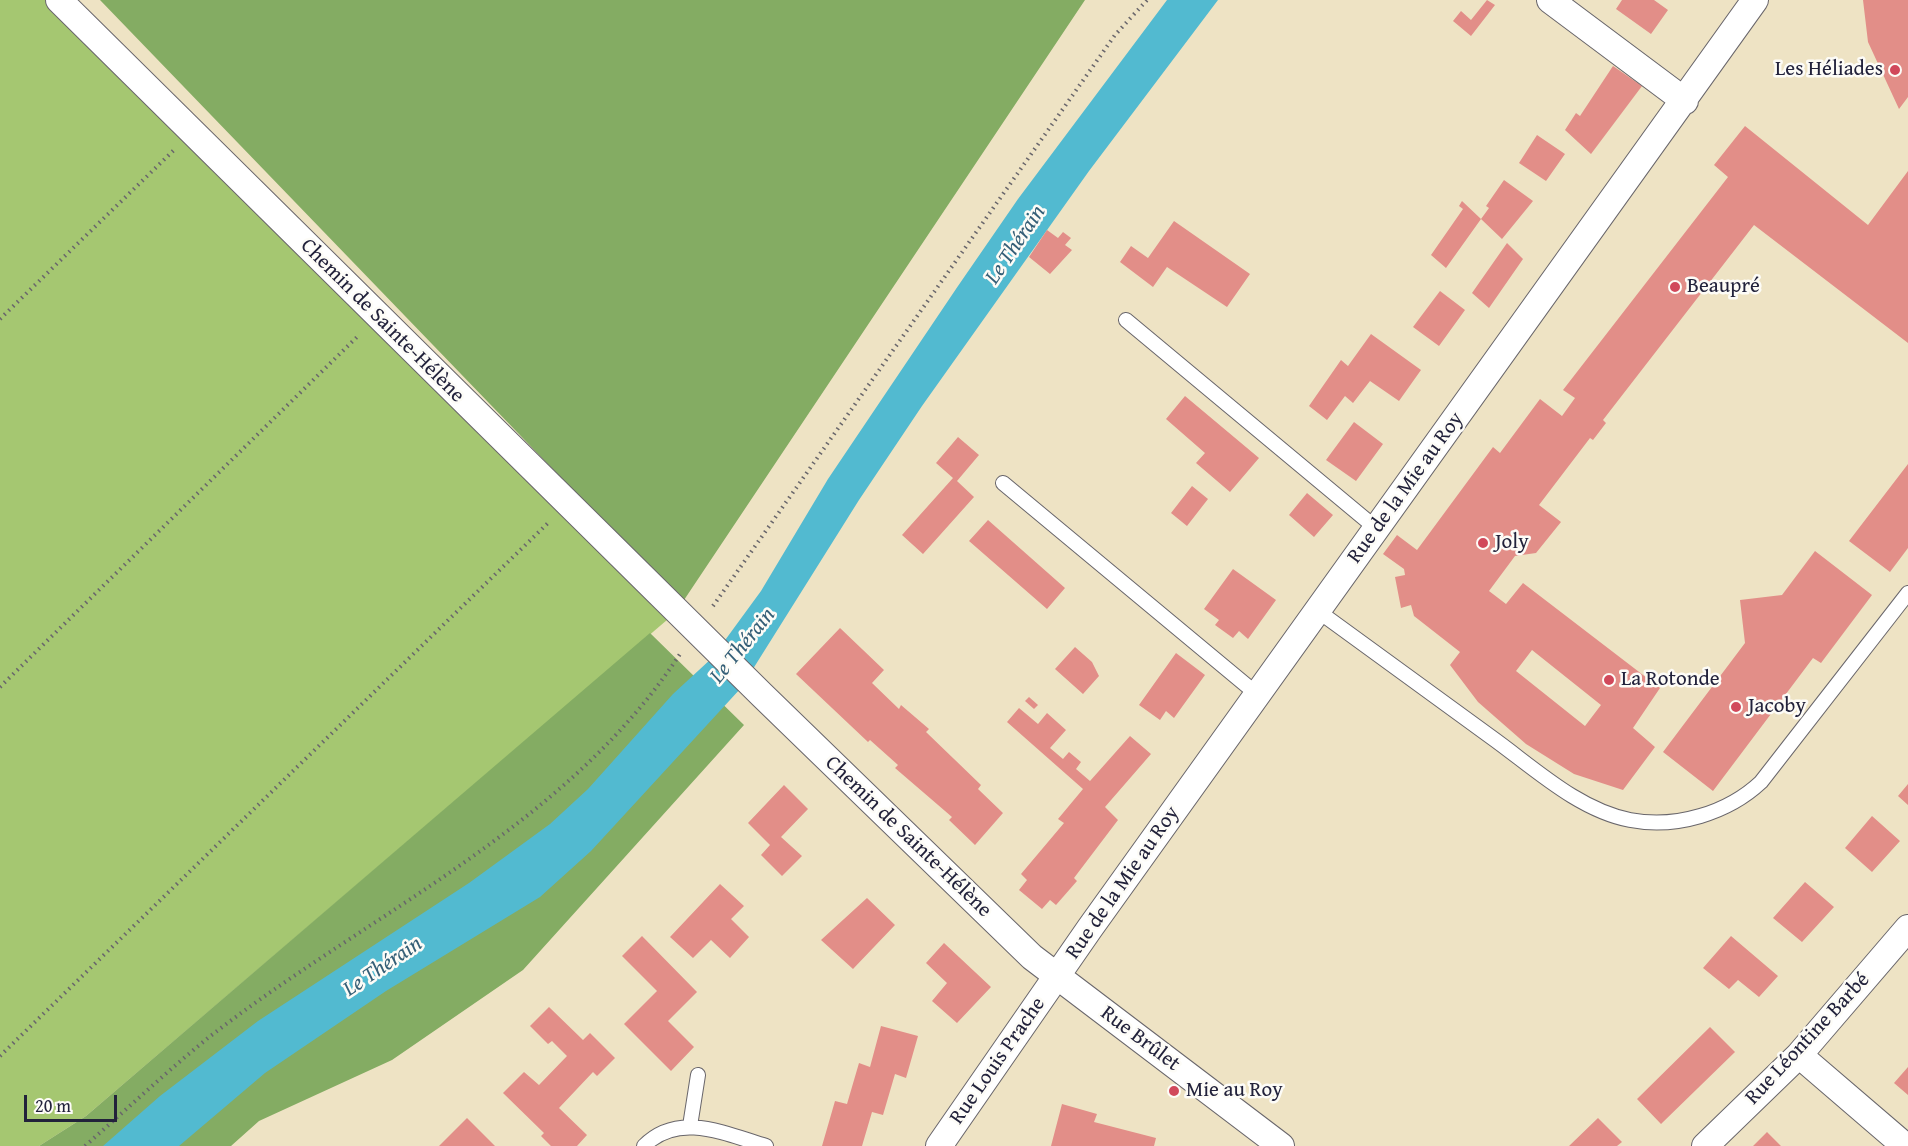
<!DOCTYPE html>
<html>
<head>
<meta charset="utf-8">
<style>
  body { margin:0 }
  #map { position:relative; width:1908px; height:1146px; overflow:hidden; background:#eee3c4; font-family:"Gentium Book Plus",serif }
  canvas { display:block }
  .scale { position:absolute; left:24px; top:1095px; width:93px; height:27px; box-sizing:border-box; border:3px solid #22223b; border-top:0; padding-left:8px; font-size:18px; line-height:21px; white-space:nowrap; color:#22223b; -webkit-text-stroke:4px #fdfcf7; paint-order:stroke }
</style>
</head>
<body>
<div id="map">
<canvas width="1908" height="1146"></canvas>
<div class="scale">20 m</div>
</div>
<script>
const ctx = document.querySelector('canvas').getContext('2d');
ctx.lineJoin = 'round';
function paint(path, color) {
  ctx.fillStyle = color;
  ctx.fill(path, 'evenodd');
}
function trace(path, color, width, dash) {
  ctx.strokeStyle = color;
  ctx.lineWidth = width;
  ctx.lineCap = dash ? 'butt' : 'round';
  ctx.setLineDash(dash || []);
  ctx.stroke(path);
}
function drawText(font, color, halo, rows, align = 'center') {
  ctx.font = font + ' "Gentium Book Plus",serif';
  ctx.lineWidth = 5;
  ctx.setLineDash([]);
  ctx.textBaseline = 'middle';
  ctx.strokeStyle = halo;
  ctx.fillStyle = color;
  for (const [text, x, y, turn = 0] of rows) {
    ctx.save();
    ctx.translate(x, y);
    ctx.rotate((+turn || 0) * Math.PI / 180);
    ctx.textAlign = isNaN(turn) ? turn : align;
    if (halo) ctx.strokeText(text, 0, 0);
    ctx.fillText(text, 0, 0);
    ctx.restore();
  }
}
paint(new Path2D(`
  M0,0H49L674,614L86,1116L39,1146H0Z`), '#a5c771');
paint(new Path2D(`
  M100,0H1085L682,603Z
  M650,633L744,725L523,970L392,1060L259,1121L231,1146H39L86,1116Z`), '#84ac63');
paint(new Path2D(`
  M1167,0H1218L1089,171L922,406L859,500L741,688L591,851L540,897L386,991L265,1073L179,1146H103L160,1096L258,1021L469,883L550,824L588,789L673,694L712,658L761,591L828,479L958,286L1018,199Z`), '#52bad0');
paint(new Path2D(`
  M1487,0L1495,5L1471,36L1453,21L1461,11L1471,20Z
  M1622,0H1654L1668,10L1651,34L1616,9Z
  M1863,0H1908V97L1899,109L1868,42Z
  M1613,66L1642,86L1591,154L1565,130L1576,113L1580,116Z
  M1745,126L1868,225L1908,171V343L1754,225L1603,420L1606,423L1593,440L1590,438L1539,505L1561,522L1536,553L1515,556L1489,591L1506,604L1523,583L1660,688L1633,728L1655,747L1623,790L1574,774L1526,744L1478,702L1450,665L1460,652L1414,616L1411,605L1401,608L1395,577L1405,575L1404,569L1383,554L1397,535L1417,550L1493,447L1500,453L1540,399L1562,416L1575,398L1563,390L1728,177L1714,165ZM1532,650L1601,705L1585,726L1516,671Z
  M1537,135L1565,154L1546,181L1519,163Z
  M1504,180L1533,201L1502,239L1481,219L1489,208L1486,206Z
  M1462,201L1481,219L1446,268L1431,255L1463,209L1459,206Z
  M1174,221L1250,274L1227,307L1167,267L1153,287L1120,262L1131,246L1148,258Z
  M1047,230L1058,238L1063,232L1071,238L1065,245L1072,250L1050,274L1029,257Z
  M1507,243L1523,259L1489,308L1472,293Z
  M1440,291L1465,310L1439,346L1413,327Z
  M1371,334L1421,370L1399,401L1370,381L1353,403L1345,396L1327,420L1309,406L1341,360L1348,366Z
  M1185,396L1259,458L1230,492L1196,463L1205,453L1166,419Z
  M1354,422L1383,444L1356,481L1326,460Z
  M958,437L979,455L957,481L974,497L923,554L902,535L953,478L936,463Z
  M1908,464V548L1890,572L1849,541Z
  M1192,486L1208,499L1187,526L1171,513Z
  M1307,493L1333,515L1314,537L1289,515Z
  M988,520L1065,588L1047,609L969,541Z
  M1815,551L1872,595L1821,663L1813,658L1713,791L1663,752L1745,643L1740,600L1782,595Z
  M1233,569L1276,600L1248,639L1239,631L1233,638L1215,625L1219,620L1204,609Z
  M840,628L884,670L872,683L899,709L901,705L929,729L926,732L981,785L978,789L1003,813L975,845L949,820L952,817L895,768L898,765L870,740L868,742L796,674Z
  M1075,647L1092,662L1099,676L1083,694L1055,669Z
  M1176,653L1205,675L1174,718L1166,711L1160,720L1139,705Z
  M1029,697L1038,705L1034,709L1025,701Z
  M1019,708L1038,724L1047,713L1066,730L1050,748L1063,759L1069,752L1081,762L1076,769L1090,781L1130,736L1151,754L1105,807L1118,820L1074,878L1077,881L1056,905L1050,900L1042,909L1019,890L1027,880L1021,874L1064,823L1058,819L1083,789L1007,722Z
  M1908,784V805L1898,796Z
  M784,785L808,809L781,837L802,856L782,876L761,855L770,845L748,823Z
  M1872,816L1900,841L1872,872L1845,848Z
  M1805,882L1834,907L1802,942L1773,918Z
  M720,884L744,906L731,919L749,937L730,958L711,940L693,958L670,937Z
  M867,898L895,925L853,969L821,940Z
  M642,936L697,992L668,1021L694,1047L671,1071L624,1024L657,991L622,956Z
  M1731,936L1778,976L1759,997L1738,980L1729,989L1703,968Z
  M944,943L991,987L957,1023L932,1001L947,983L926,963Z
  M549,1007L583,1040L590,1033L615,1058L597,1076L593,1072L559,1108L587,1135L577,1146H551L541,1136L544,1133L503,1093L524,1072L539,1085L567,1056L552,1041L548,1044L530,1026Z
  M881,1026L918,1036L906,1078L895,1074L883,1115L872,1112L862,1146H822L835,1101L847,1104L859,1063L870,1067Z
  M1710,1027L1735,1052L1661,1124L1637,1099Z
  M1908,1067V1095L1894,1083Z
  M1062,1104L1097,1114L1094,1122L1156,1138L1154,1146H1051Z
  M467,1118L495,1146H439Z
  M1598,1118L1622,1142L1617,1146H1569Z
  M1767,1132L1781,1146H1753Z`), '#e28e88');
const service = new Path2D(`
  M1126,320L1377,529
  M1003,483L1258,695
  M1318,611C1376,653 1433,695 1491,737C1533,767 1578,810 1630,820C1676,829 1728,813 1761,782L1908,593
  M690,1126L698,1075
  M644,1146C678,1111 726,1134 766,1146`);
const minor = new Path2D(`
  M59,0L762,695L1032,957L1281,1146
  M1550,0L1685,101
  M1799,1055L1905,1146
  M939,1146L1090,928L1755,0
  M1705,1146L1799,1055L1908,928`);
trace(service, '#69666b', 16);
trace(minor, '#69666b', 28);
trace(new Path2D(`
  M0,319L174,150
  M713,606L1115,35L1147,0
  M0,687L358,336
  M0,1056L548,523
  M85,1146C126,1110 166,1072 208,1038C368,913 565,829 680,654`), '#69666b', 4, [1.5, 4.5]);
trace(service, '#fff', 14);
trace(minor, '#fff', 26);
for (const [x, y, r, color] of [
  [1895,70,6,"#d1495b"],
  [1675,287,6,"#d1495b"],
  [1483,543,6,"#d1495b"],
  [1609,680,6,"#d1495b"],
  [1736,707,6,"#d1495b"],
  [1174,1091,6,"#d1495b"]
]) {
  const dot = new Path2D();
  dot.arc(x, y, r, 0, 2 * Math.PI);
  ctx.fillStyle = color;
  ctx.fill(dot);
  trace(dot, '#fdfcf7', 2);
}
drawText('21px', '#22223b', '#fdfcf7', [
  ["Les Héliades",1883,70,"right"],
  ["Beaupré",1687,287],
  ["Joly",1495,543],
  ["La Rotonde",1621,680],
  ["Jacoby",1748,707],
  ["Mie au Roy",1186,1091]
], 'left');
drawText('21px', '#22223b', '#fdfcf7', [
  ["Chemin de Sainte-Hélène",382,321,45],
  ["Rue de la Mie au Roy",1406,488,-54],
  ["Chemin de Sainte-Hélène",908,837,44],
  ["Rue de la Mie au Roy",1123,883,-55],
  ["Rue Brûlet",1140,1039,37],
  ["Rue Léontine Barbé",1808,1039,-47],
  ["Rue Louis Prache",998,1061,-55]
]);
drawText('italic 22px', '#355f77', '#fdfcf7', [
  ["Le Thérain",1016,245,-56],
  ["Le Thérain",743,646,-51],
  ["Le Thérain",383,967,-34]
]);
</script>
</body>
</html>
